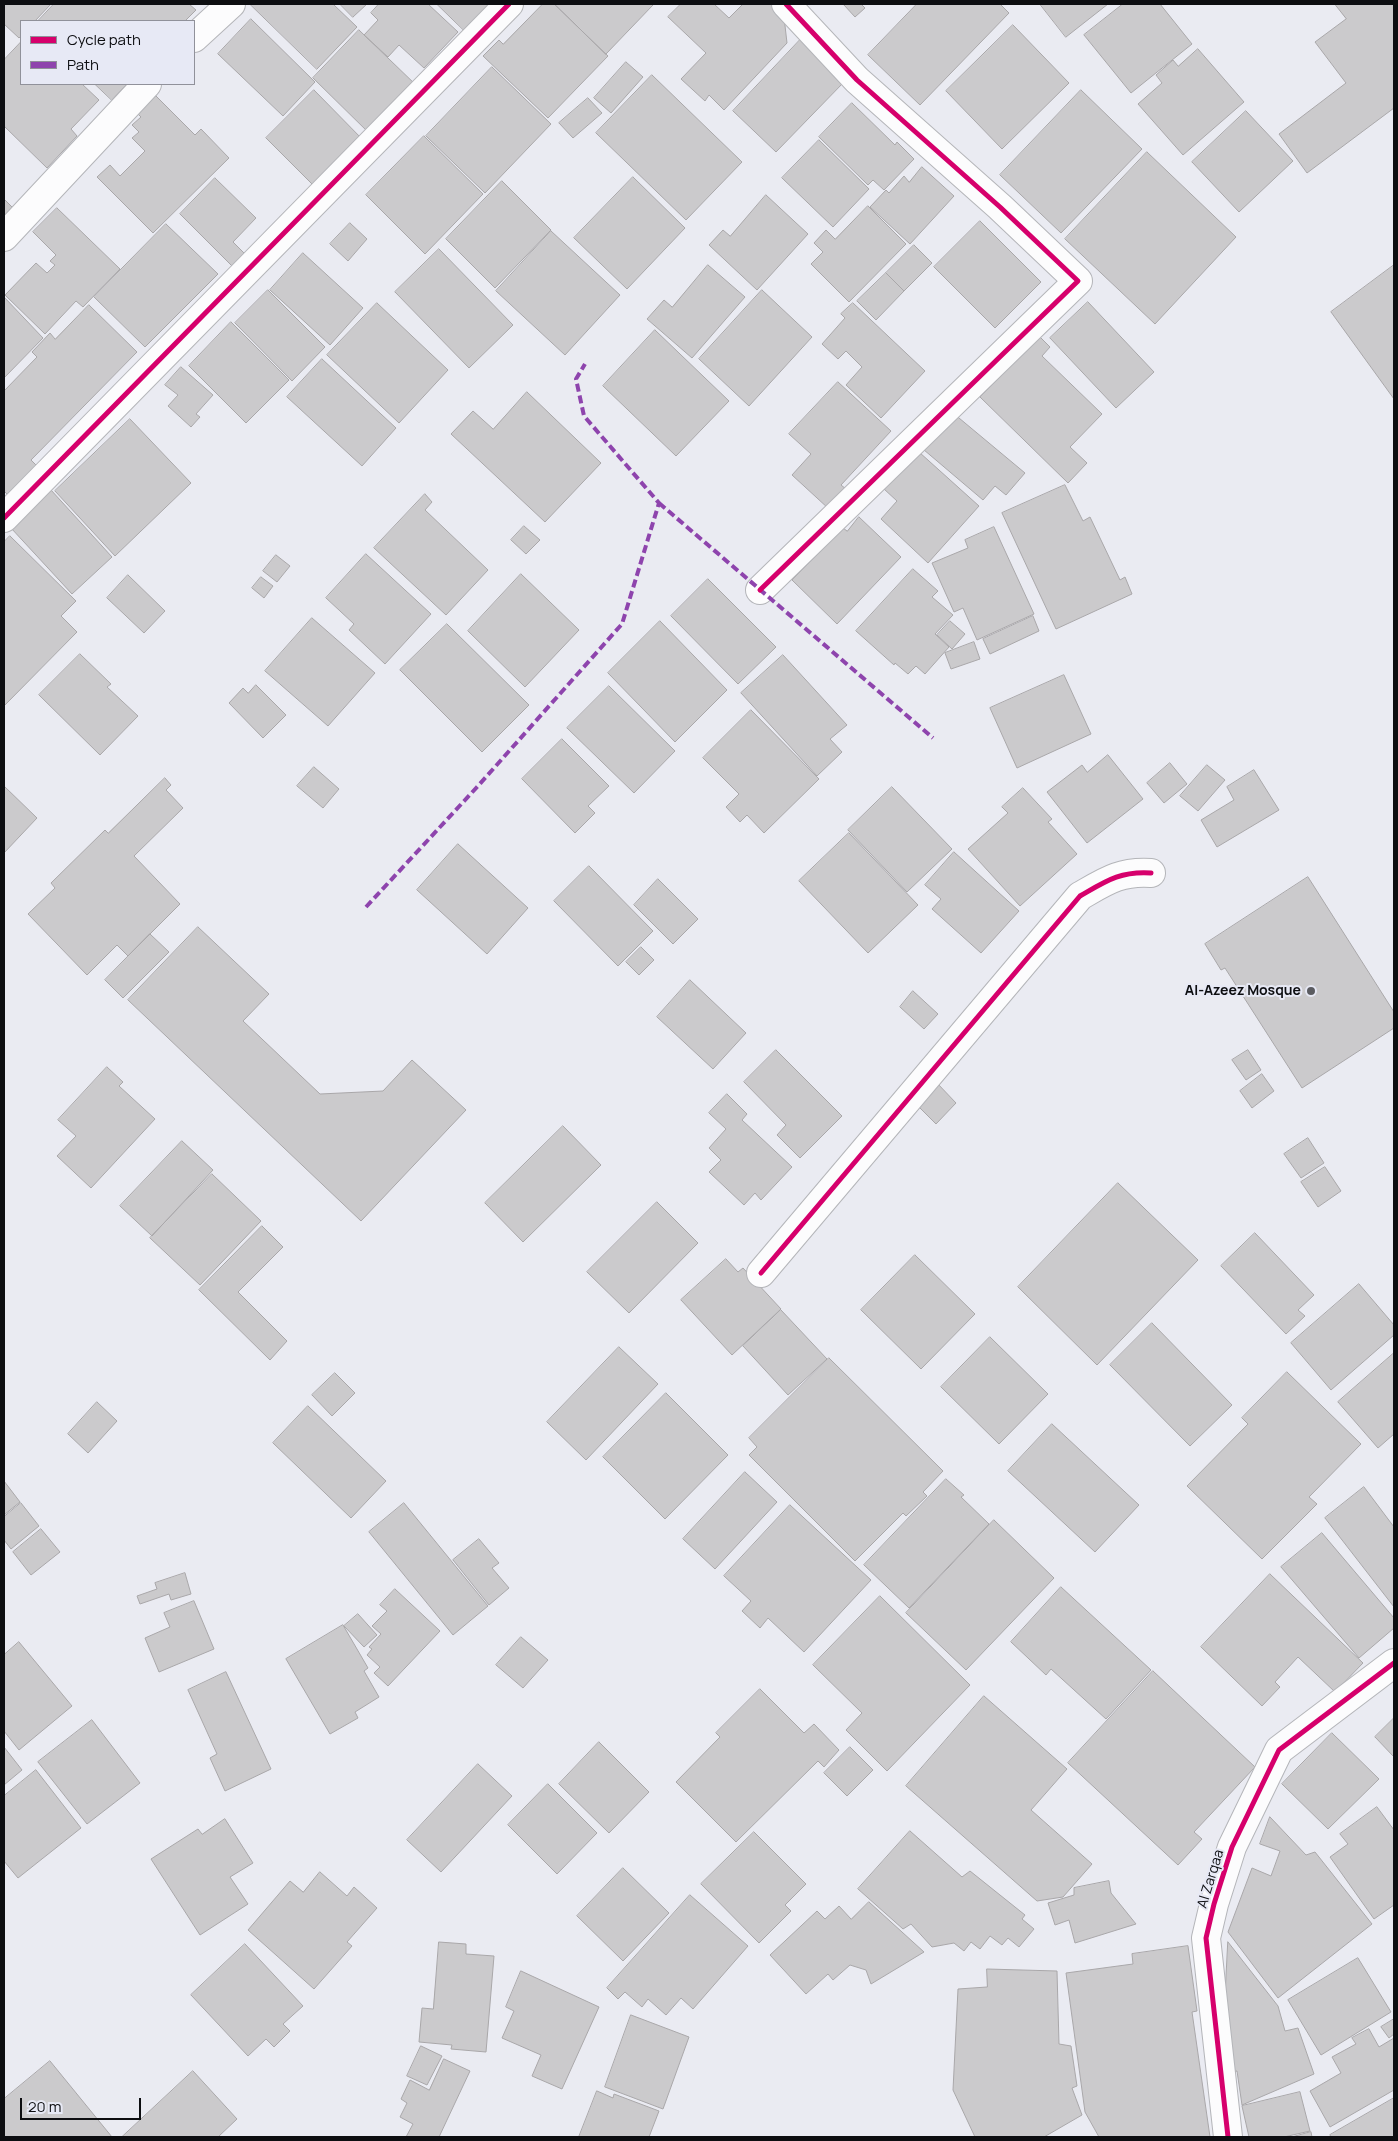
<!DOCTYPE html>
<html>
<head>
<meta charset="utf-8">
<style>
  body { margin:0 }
  #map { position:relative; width:1398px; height:2141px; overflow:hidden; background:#eaebf2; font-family:Manrope,sans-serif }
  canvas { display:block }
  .frame { position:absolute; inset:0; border:5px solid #0d0e11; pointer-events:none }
  .legend { position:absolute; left:20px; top:20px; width:175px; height:65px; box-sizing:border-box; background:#e7e9f5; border:1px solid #90919a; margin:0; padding:6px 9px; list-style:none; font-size:15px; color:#0d0e11 }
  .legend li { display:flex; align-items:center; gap:10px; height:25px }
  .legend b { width:25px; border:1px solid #90919a }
  .scale { position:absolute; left:20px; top:2098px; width:121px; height:22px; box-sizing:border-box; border:2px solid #0d0e11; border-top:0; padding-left:6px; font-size:15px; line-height:18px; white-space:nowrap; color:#0d0e11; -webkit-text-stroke:4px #e7e9f5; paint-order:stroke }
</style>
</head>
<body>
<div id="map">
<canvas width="1398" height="2141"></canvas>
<div class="frame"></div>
<ul class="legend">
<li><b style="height:6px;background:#d6006c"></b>Cycle path</li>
<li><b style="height:6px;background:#8e44ad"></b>Path</li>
</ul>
<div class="scale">20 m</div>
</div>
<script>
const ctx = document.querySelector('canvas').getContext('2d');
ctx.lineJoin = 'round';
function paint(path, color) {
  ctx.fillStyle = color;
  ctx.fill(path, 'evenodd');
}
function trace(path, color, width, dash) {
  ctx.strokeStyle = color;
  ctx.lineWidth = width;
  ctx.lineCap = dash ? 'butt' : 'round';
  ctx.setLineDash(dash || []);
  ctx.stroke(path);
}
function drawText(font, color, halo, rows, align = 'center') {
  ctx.font = font + ' Manrope,sans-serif';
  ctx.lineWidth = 4;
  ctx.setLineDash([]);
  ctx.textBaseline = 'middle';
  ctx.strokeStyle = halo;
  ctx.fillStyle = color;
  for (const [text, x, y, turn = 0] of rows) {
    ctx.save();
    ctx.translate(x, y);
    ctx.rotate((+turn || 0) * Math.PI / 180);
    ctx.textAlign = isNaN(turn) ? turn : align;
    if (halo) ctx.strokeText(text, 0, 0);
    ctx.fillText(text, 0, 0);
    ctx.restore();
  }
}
const building = new Path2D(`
  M4,4H51L35,21H21V36L19,38L4,24Z
  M54,4H189L196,10L185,21H38Z
  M250,4H333L357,27L317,69Z
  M340,4H367L353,17Z
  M379,4H428L458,32L424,68L399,45L388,57L364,35L378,20L371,13Z
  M437,4H497L467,33Z
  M543,4H554L608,56L548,118L483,56L499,40L503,44Z
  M555,4H652L653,5L606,54Z
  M681,4H714L729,18L743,4H771L784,17L787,43L724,110L709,95L705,101L681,79L706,53L668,17Z
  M846,4H861L865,8L855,17L844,5Z
  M917,4H1000L1009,13L920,105L868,55Z
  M1040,4H1108L1066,37Z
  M1123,4H1160L1192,44L1131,93L1084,35Z
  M1335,4H1393L1394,6V108L1307,173L1279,134L1346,83L1315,42L1346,19Z
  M251,19L315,82L283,116L218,54Z
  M1013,25L1069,83L1002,149L946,91Z
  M359,30L418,87L371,135L313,78Z
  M800,40L844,82L776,152L733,111Z
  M21,42V84H82L99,100L71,129L77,136L47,168L4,126V60Z
  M1198,49L1244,102L1183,155L1138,104L1162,83L1156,75L1173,60L1178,66Z
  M626,62L643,77L611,113L594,98Z
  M492,67L551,124L485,193L426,136Z
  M652,75L742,162L686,220L596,133Z
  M95,84H127L112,100Z
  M314,90L365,142L318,190L266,138Z
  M1081,90L1142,149L1061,233L1000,175Z
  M156,96L195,135L201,129L229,158L153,233L97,177L110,165L120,176L145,151L132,138L139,132L132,125L141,117L138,114Z
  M588,98L602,113L573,138L559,123Z
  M852,103L895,145L897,142L914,159L884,190L873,180L868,185L819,137Z
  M1246,111L1293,161L1239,212L1192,162Z
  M424,136L483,194L425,254L366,195Z
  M819,140L869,189L833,227L782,178Z
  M1147,152L1236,237L1155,324L1065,239Z
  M922,167L954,196L910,244L870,207L886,190L889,193L904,176L909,182Z
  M633,177L685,228L627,289L574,238Z
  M215,178L256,218L233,242L248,257L236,270L180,214Z
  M502,181L551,230L495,288L446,239Z
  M766,195L808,234L757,290L709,245L723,230L730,236Z
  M4,199L15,210L4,222Z
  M868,206L906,244L849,302L811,264L823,252L814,243L826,230L835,239Z
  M57,208L120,269L83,307L76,301L45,334L5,295L36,263L47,273L55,265L50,261L56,255L33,232Z
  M980,221L1041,282L995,328L934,267Z
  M350,223L367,239L348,261L330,244Z
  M166,224L218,274L145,347L94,297Z
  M551,231L620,295L565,355L496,291Z
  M914,245L932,263L904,291L886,273Z
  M439,249L513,325L469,368L395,292Z
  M303,253L363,308L330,345L270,290Z
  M708,265L745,297L692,358L647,319L664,300L672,307Z
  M1394,265V399L1331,312Z
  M886,273L904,291L876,320L857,301Z
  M268,290L325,347L292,381L235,323Z
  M762,290L812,337L749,406L699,359Z
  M4,297L43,338L4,378Z
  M1088,302L1154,372L1116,408L1050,338Z
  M377,303L448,370L399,423L327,355Z
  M853,303L925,371L881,418L846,385L862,367L846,351L838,359L822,344L845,318L841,314Z
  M89,305L137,352L31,460L40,469L11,498L4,491V391L37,357L32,352L50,333L55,339Z
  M231,322L289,380L246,423L189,366Z
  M655,330L729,401L676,456L603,386Z
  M1035,332L1050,347L1042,356L1102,414L1070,447L1087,463L1068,483L980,397L1028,348Z
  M322,359L396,428L362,466L287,397Z
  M181,367L213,395L196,414L200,417L191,427L168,406L178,395L165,385Z
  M838,382L891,431L841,485L846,489L829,509L792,475L811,454L789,434Z
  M527,392L601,463L545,522L451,434L473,411L493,429Z
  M947,408L1025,473L1006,495L995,486L983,500L917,444Z
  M130,419L191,483L115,556L55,491Z
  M919,452L979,506L928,563L881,519L897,501L884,489Z
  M1065,485L1083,521L1090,517L1120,580L1125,577L1132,594L1056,629L1002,513Z
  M51,490L112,557L72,594L11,528Z
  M425,494L432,502L425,510L488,570L446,615L374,548Z
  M859,517L901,557L837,624L792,580L843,528L847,531Z
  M524,526L540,540L526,554L511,540Z
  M994,527L1034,614L977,640L963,608L954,612L932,563L968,548L965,540Z
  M10,536L76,601L61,616L77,632L4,706V542Z
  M366,554L431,614L385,664L349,630L354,624L326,598Z
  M276,555L290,566L277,582L263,571Z
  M913,569L938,591L932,597L953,615L935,634L949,647L925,674L916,666L908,674L895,663L894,665L856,631Z
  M521,574L579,630L525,687L468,631Z
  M128,575L165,611L144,633L107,598Z
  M261,577L273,586L264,598L252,588Z
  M708,579L776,647L738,684L671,616Z
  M1033,616L1039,631L990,654L983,639Z
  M312,618L375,673L328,726L265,671Z
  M660,621L727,690L675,742L608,673Z
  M950,621L965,634L952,649L937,635Z
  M447,624L529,705L482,752L400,670Z
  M974,642L980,659L951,669L945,653Z
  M80,654L111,684L107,687L138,716L100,755L39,695Z
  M783,655L847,725L830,739L842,752L817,776L741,693Z
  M1064,675L1091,734L1017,768L990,708Z
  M256,685L286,715L263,738L229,703L243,688L248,693Z
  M609,686L675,751L634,793L567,728Z
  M751,710L819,779L764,833L747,815L740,822L726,807L739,794L703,758Z
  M562,739L609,786L588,806L595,813L575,833L522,779Z
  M1108,755L1143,799L1087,843L1047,792L1082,765L1087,772Z
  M1170,763L1187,784L1164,803L1147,783Z
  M1207,765L1225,780L1198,811L1180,796Z
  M314,767L339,789L323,808L297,786Z
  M1254,770L1279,810L1217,847L1201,820L1234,800L1227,787Z
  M165,778L171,785L166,790L183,808L134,856L180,904L128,956L117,945L87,975L28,914L55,888L51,883L105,830L108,833Z
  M4,786L37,818L4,853Z
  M892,787L952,849L907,892L848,830Z
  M1023,788L1052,819L1048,822L1077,854L1020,906L968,849L1008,813L1002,807Z
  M849,833L918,905L868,953L799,881Z
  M458,844L528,908L487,954L417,890Z
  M954,852L1019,911L981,953L932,909L941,899L925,885Z
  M589,866L653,931L618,966L554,901Z
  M1308,877L1394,1012V1028L1302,1088L1225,968L1221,970L1205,944Z
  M658,879L698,919L673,944L634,905Z
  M198,927L269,994L243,1021L320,1094L383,1091L412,1060L466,1110L361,1221L128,1000Z
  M150,934L169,952L123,998L105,980Z
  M641,947L654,960L639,975L626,962Z
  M690,980L746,1033L713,1069L657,1017Z
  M913,991L938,1014L924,1029L900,1007Z
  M776,1050L842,1116L800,1158L777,1135L786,1125L744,1082Z
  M1248,1050L1261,1070L1246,1080L1232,1060Z
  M107,1067L123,1082L119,1086L155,1119L91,1188L57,1156L76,1136L58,1120Z
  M1262,1074L1274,1091L1252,1108L1240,1091Z
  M937,1083L956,1103L936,1124L916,1104Z
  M727,1094L747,1114L742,1120L792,1167L761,1200L755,1193L744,1205L709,1172L721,1160L709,1148L726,1129L709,1113Z
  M563,1126L601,1165L523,1242L485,1203Z
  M1308,1138L1324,1163L1301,1178L1284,1154Z
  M182,1141L213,1170L152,1236L120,1206Z
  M1325,1167L1341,1191L1318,1207L1301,1182Z
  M212,1174L261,1221L200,1285L150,1238Z
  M1118,1183L1198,1260L1097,1365L1018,1287Z
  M657,1202L698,1243L629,1313L587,1272Z
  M262,1226L283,1247L238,1292L287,1341L270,1360L199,1290Z
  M1255,1233L1314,1295L1298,1310L1305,1316L1286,1334L1221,1266Z
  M915,1255L975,1314L921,1369L861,1310Z
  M726,1259L738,1272L743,1268L781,1309L732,1355L681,1300Z
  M1359,1284L1394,1325V1335L1331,1390L1291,1343Z
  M781,1310L827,1359L788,1395L743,1346Z
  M1152,1323L1232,1405L1190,1446L1110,1365Z
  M990,1337L1048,1394L999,1444L941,1387Z
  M619,1347L658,1384L586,1460L547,1422Z
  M1394,1353V1434L1378,1448L1338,1402Z
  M829,1358L943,1471L923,1492L927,1496L906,1516L903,1513L855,1561L749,1455L757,1447L749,1438Z
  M1287,1372L1361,1444L1309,1497L1317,1504L1262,1559L1187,1486L1248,1424L1242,1418Z
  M335,1373L355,1393L332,1416L312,1395Z
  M666,1393L728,1455L665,1519L603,1457Z
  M97,1402L117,1421L88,1453L68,1434Z
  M308,1406L386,1481L351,1518L273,1443Z
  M1052,1424L1139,1505L1095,1552L1008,1471Z
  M745,1472L777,1502L715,1569L683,1539Z
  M946,1479L964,1495L961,1497L989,1524L909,1608L864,1565Z
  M4,1481L20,1502L4,1515Z
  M1364,1487L1394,1527V1607L1325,1518Z
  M21,1503L39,1526L11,1549L4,1540V1517Z
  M404,1503L488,1606L453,1635L369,1532Z
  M790,1505L871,1580L804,1652L768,1618L760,1628L742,1611L751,1601L724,1576Z
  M994,1520L1054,1578L966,1670L906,1613Z
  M41,1529L60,1552L31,1575L13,1552Z
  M1322,1533L1394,1618V1628L1359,1658L1281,1567Z
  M479,1539L499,1563L492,1568L509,1588L489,1605L453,1560Z
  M185,1573L191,1594L171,1600L169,1594L140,1604L137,1596L157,1589L155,1583Z
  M1270,1574L1363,1663L1335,1692L1298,1657L1275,1682L1280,1687L1262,1706L1201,1647Z
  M1061,1587L1151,1670L1106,1719L1051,1669L1046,1675L1011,1642Z
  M395,1589L440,1631L388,1686L374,1673L380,1667L367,1655L372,1649L369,1647L381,1634L372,1626L387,1611L380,1605Z
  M880,1596L970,1685L887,1771L846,1730L862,1713L813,1665Z
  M194,1601L214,1649L159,1672L145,1638L170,1627L164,1613Z
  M358,1614L377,1635L364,1647L344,1626Z
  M343,1625L368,1668L364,1671L379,1697L355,1712L358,1718L330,1734L286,1659Z
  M521,1637L548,1660L523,1688L496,1665Z
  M19,1642L72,1706L19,1750L4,1731V1655Z
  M1153,1671L1255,1767L1194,1832L1202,1839L1178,1865L1068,1763Z
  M226,1672L271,1769L225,1791L210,1758L217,1754L188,1690Z
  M760,1689L804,1733L814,1724L839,1750L824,1767L818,1761L736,1842L676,1782L720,1737L716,1733Z
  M984,1696L1067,1769L1031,1810L1092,1864L1063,1897L1037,1901L906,1786Z
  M1394,1718V1757L1375,1737Z
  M92,1720L140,1783L87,1824L38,1762Z
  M1332,1733L1379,1779L1328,1829L1282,1784Z
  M599,1742L649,1792L609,1833L559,1784Z
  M4,1747L22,1770L4,1785Z
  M850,1747L873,1770L847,1796L824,1773Z
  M478,1764L512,1796L441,1872L407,1840Z
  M36,1770L81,1828L18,1878L4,1861V1796Z
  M548,1784L597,1833L557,1874L508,1825Z
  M1377,1807L1394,1830V1905L1374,1919L1330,1857L1348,1844L1340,1834Z
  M1270,1817L1306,1855L1315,1852L1372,1924L1278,1998L1228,1932L1252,1868L1271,1876L1280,1851L1260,1844Z
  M225,1819L253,1863L230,1877L248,1904L200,1935L151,1859L198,1829L202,1834Z
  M910,1831L962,1877L970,1871L1025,1915L1022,1919L1034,1929L1019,1947L1008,1938L1002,1945L990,1936L980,1949L971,1942L964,1951L954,1943L932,1947L911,1924L903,1929L858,1889Z
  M754,1832L806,1884L785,1905L791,1911L759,1943L701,1884Z
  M623,1868L669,1913L623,1961L577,1916Z
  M320,1872L347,1896L354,1887L377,1908L347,1942L352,1946L314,1989L248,1930L290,1881L303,1892Z
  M1109,1881L1111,1893L1136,1924L1075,1943L1069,1920L1055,1925L1048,1903L1074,1895V1888Z
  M690,1895L748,1946L693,2009L681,1998L666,2015L648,1999L642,2007L625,1992L618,1999L607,1988Z
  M869,1902L924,1952L871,1984L866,1970L850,1965L833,1980L828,1974L806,1994L770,1955L817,1911L825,1919L839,1906L851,1919Z
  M439,1942L466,1944V1954L494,1956L486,2052L451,2049L452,2045L419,2042L422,2008L433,2009Z
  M1228,1942L1278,2006L1285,2031L1298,2028L1314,2074L1242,2105L1237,2071L1231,2072L1225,1997Z
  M245,1944L303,2006L283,2024L290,2031L274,2047L266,2039L248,2056L191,1995Z
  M1188,1946L1197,2011L1192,2012L1210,2137H1099L1085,2112L1066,1973L1133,1964L1132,1954Z
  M1358,1958L1391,2012L1321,2055L1288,2000Z
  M987,1969L1057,1971L1059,2044L1071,2046L1077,2086L1072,2088L1082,2115L1044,2137H975L953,2090L958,1989L987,1987Z
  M521,1971L599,2007L562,2089L532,2076L541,2055L502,2038L514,2011L506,2007Z
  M631,2015L689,2037L663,2109L605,2087Z
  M1394,2019V2034L1389,2038L1381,2027Z
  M1369,2029L1379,2047L1394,2038V2090L1330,2127L1310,2091L1341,2073L1332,2057L1356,2044L1352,2038Z
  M421,2046L442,2056L427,2085L407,2076Z
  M444,2059L470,2071L439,2137H406L413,2124L400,2117L407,2103L401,2099L410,2080L429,2090Z
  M50,2061L112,2137H4V2099Z
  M193,2071L237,2119L218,2137H122Z
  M597,2091L613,2098L614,2094L659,2111L649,2137H579Z
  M1300,2092L1310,2131L1284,2137H1249L1242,2106Z
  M1394,2098V2137H1331L1330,2135Z
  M1311,2132L1312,2137H1292Z`);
paint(building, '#cbcacc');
trace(building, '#a9a7a9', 1);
const street = new Path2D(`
  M194,38L231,4
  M4,237L147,84
  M4,518L509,4
  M760,590L1078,281L1000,207L857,80L786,4
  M761,1273L1080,896C1106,881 1120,871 1151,873
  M1228,2137L1206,1938L1214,1904L1232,1847L1279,1750L1394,1663`);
trace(street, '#b4b5b9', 30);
trace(street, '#fcfcfd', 28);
trace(new Path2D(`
  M659,503L933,738
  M366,907L478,786L622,624L659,503L584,416L576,379L585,364`), '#8e44ad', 4, [8, 4]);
trace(new Path2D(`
  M4,518L509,4
  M760,590L1078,281L1000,207L857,80L786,4
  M761,1273L1080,896C1106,881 1120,871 1151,873
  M1228,2137L1206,1938L1214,1904L1232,1847L1279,1750L1394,1663`), '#d6006c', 5);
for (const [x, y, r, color] of [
  [1311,991,5,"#5a5b60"]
]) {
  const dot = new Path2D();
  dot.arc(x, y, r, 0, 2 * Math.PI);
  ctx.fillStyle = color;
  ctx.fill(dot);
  trace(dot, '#e7e9f5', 2);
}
drawText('bold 14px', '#0d0e11', '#e7e9f5', [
  ["Al-Azeez Mosque",1301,991]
], 'right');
drawText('14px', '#0d0e11', '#e7e9f5', [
  ["Al Zarqaa",1211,1879,-73]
]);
</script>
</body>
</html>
